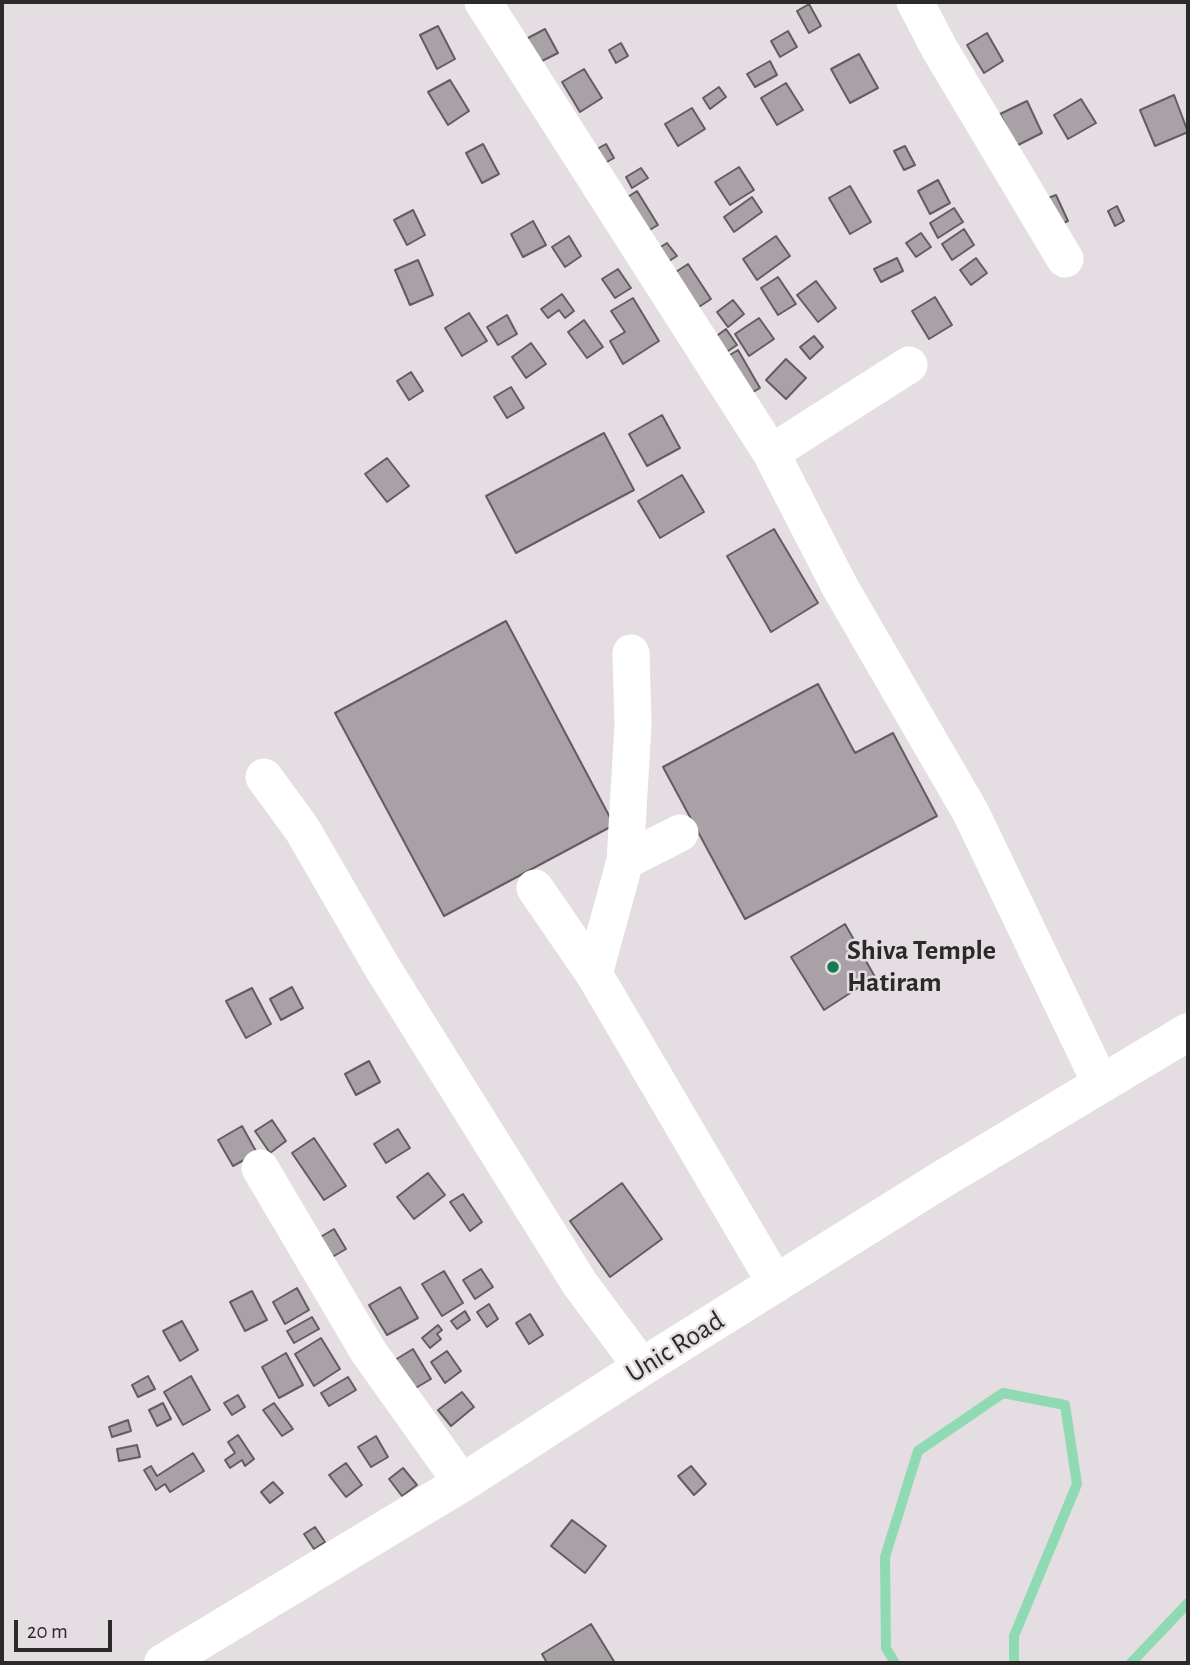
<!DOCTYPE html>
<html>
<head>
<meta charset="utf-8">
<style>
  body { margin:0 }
  #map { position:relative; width:1190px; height:1665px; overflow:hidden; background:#e4dde2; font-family:"Alegreya Sans",sans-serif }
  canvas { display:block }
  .frame { position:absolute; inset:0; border:4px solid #2c292b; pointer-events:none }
  .scale { position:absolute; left:14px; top:1620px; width:98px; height:32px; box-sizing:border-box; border:4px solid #2c292b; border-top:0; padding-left:9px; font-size:21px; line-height:24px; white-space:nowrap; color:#2c292b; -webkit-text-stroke:5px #e4dde2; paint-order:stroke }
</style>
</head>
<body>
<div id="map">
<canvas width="1190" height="1665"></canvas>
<div class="frame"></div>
<div class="scale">20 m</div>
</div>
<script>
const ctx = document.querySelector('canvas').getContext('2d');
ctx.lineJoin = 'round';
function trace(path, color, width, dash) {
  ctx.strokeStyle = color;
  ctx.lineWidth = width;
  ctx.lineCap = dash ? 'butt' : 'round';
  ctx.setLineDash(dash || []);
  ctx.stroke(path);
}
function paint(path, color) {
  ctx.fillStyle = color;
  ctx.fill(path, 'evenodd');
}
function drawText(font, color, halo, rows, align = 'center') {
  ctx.font = font + ' "Alegreya Sans",sans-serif';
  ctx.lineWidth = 5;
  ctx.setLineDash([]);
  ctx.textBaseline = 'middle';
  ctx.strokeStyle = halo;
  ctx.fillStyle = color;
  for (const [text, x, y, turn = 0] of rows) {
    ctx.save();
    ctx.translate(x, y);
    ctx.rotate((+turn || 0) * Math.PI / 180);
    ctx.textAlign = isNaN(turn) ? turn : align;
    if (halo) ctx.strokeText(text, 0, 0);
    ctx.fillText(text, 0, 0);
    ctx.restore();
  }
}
trace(new Path2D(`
  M895,1663L886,1648L885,1557L918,1451L1003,1393L1065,1405L1077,1484L1014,1636V1663
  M1131,1663L1188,1603`), '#90dab3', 10);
const building = new Path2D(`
  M809,4L821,26L809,33L797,11Z
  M438,26L455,59L437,69L420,35Z
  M545,29L558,53L538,63L526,39Z
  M788,31L797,47L780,57L771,41Z
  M987,33L1003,61L984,73L967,45Z
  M621,43L628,56L616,63L609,50Z
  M859,54L878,88L850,103L831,69Z
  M770,61L777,75L755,87L747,74Z
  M584,69L602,98L580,112L562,82Z
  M450,80L469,111L448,125L428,92Z
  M786,83L803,110L777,125L761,98Z
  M719,87L726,97L710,109L703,98Z
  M1174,95L1188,132L1155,146L1140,110Z
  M1081,99L1096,123L1068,139L1054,115Z
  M1027,101L1042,133L1016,146L1000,114Z
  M692,108L705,129L678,146L665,124Z
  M483,144L499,174L482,183L466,153Z
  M606,144L614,158L598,167L590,153Z
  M905,146L915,165L904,170L894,151Z
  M739,167L754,190L730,205L715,182Z
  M641,168L648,178L632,188L626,177Z
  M938,180L950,203L930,214L918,191Z
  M850,186L871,222L850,234L829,198Z
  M637,191L658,225L636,238L615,205Z
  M1056,195L1068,221L1050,229L1038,202Z
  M752,197L762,212L734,232L724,217Z
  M1117,206L1124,221L1115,226L1108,211Z
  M954,208L963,222L938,238L930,223Z
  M413,210L425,235L407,245L394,220Z
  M533,221L546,245L523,257L511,234Z
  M964,229L974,245L952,260L942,244Z
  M921,233L931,247L916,257L906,243Z
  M569,236L581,256L565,267L552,247Z
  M776,236L790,256L757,280L743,259Z
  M667,243L677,256L655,270L646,256Z
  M897,258L903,271L881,282L874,269Z
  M976,258L987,273L971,285L960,270Z
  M418,260L433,295L410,305L395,270Z
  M688,264L711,299L685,316L662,281Z
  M618,269L631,288L615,298L602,279Z
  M778,277L796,304L778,315L761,288Z
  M816,281L836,308L818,322L797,295Z
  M562,294L574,311L565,318L559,310L548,318L541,309Z
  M935,297L952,325L929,339L912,311Z
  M633,298L659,341L623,364L610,341L625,332L611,311Z
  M733,300L744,314L728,327L717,312Z
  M469,313L487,341L462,356L445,328Z
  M507,315L517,334L498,345L487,327Z
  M759,318L774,339L749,356L735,334Z
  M584,320L603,347L587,358L568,332Z
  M726,329L737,345L713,361L703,346Z
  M814,336L823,347L810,359L800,347Z
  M531,343L546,364L526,378L512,357Z
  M738,350L760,388L736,402L715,364Z
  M786,359L806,378L786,399L766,380Z
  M411,372L423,391L409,400L397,381Z
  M511,387L524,408L507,418L494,397Z
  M662,415L680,448L647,466L629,434Z
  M604,433L634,490L516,553L486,496Z
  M387,458L409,486L387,502L365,474Z
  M682,475L704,512L660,538L638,501Z
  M774,529L818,603L771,632L727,556Z
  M506,621L614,825L444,916L335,713Z
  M818,684L855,753L893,733L937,816L745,919L663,767Z
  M845,924L875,977L824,1010L791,957Z
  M292,987L303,1008L281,1020L270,999Z
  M252,988L271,1024L246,1038L226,1001Z
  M369,1061L380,1082L356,1095L345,1074Z
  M272,1120L286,1141L270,1153L255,1131Z
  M242,1126L257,1153L233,1166L218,1140Z
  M398,1129L410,1148L386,1163L374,1144Z
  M314,1138L346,1186L324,1200L292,1153Z
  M428,1173L445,1195L414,1219L397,1197Z
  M622,1183L662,1239L610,1277L570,1221Z
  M463,1194L482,1222L470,1231L450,1202Z
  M334,1229L346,1249L329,1259L317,1239Z
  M481,1269L493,1287L475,1299L463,1280Z
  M444,1271L463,1303L442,1316L422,1284Z
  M400,1287L418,1318L387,1335L369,1305Z
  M297,1288L309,1310L285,1324L273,1302Z
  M252,1291L267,1320L245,1331L230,1302Z
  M489,1304L498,1319L487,1327L477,1312Z
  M465,1311L470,1320L457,1329L451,1321Z
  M530,1314L543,1335L529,1344L516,1323Z
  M312,1317L319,1329L294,1343L287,1331Z
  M182,1321L198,1350L180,1361L163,1331Z
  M438,1325L442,1330L437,1334L441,1339L430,1348L422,1338Z
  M321,1338L340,1369L314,1386L295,1354Z
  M413,1349L431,1379L414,1389L395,1360Z
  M447,1351L461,1371L445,1383L431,1362Z
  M286,1353L303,1385L279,1398L262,1367Z
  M148,1376L155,1389L138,1397L132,1385Z
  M191,1376L210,1410L183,1425L164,1392Z
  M348,1377L356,1390L329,1406L321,1393Z
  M462,1392L474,1407L451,1426L438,1410Z
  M238,1395L245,1407L232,1415L224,1403Z
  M163,1403L171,1419L157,1426L149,1410Z
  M274,1403L293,1429L282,1436L263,1410Z
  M128,1420L131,1431L112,1437L109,1427Z
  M238,1435L254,1459L245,1466L242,1460L230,1468L225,1460L235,1453L228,1442Z
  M376,1436L388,1457L371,1467L358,1447Z
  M137,1445L140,1457L119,1461L117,1449Z
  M193,1453L204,1471L170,1492L165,1484L156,1490L144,1470L151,1466L157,1476Z
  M346,1463L362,1485L346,1497L329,1475Z
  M691,1466L706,1484L694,1495L678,1476Z
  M403,1468L417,1485L402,1496L389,1479Z
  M273,1482L283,1493L270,1503L261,1492Z
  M572,1520L606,1546L585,1573L551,1546Z
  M315,1527L325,1542L314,1549L304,1534Z
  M591,1624L615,1663H547L542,1654Z`);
paint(building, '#a8a1a6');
trace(building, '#635c61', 2);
trace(new Path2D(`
  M483,2L771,453L909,365
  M915,2L939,48L1065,259
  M771,453L840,587L971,813L1101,1084
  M264,777L302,829L382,967L580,1284L642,1367
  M625,861L680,833
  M535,888L594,974L776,1284
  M594,974L625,861L633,725L631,653
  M260,1168L368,1351L462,1483`), '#fff', 37);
trace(new Path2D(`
  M163,1663L462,1483L642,1367L941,1180L1188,1032`), '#fff', 38);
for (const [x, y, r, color] of [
  [833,967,7,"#177a52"]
]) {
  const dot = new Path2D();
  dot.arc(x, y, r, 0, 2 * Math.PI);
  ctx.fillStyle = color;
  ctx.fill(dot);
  trace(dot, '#e4dde2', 2.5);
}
drawText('bold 28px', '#2c292b', '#e4dde2', [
  ["Shiva Temple",847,951],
  ["Hatiram",847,983]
], 'left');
drawText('28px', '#2c292b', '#e4dde2', [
  ["Unic Road",675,1347,-32]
]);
</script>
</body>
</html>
